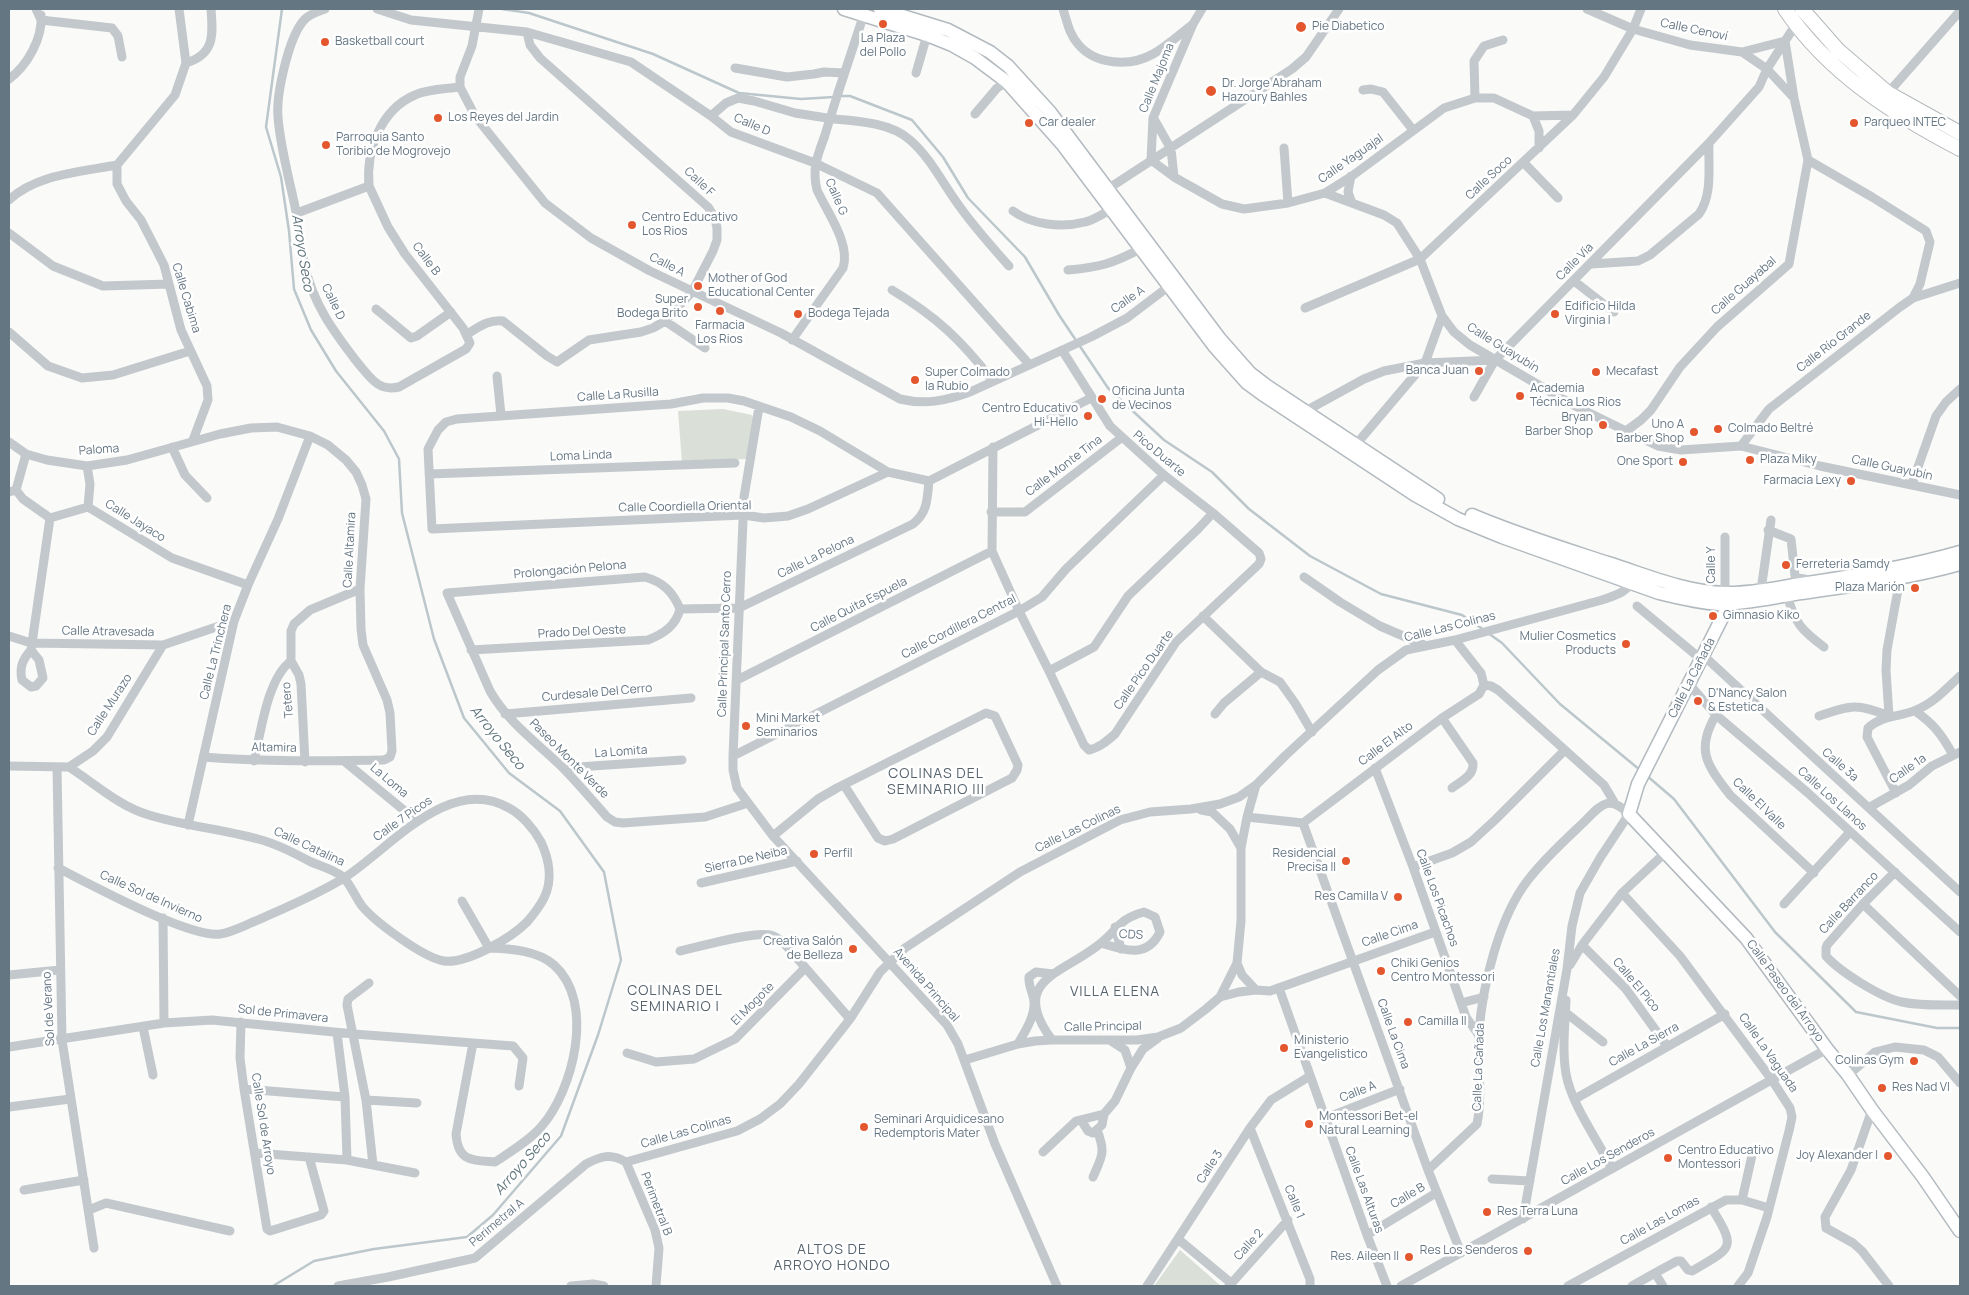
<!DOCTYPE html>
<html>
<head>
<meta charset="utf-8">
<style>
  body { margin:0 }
  #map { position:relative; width:1969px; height:1295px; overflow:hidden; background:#fafaf8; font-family:Manrope,sans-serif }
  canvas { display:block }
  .frame { position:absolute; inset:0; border:10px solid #657683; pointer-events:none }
</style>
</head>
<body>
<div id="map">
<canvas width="1969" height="1295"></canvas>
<div class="frame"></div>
</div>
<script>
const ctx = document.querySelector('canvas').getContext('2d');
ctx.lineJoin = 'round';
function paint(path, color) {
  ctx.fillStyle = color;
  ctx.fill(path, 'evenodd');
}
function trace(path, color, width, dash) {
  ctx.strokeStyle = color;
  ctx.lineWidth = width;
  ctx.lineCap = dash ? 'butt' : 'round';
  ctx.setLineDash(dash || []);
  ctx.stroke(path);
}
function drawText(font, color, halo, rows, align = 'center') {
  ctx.font = font + ' Manrope,sans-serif';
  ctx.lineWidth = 5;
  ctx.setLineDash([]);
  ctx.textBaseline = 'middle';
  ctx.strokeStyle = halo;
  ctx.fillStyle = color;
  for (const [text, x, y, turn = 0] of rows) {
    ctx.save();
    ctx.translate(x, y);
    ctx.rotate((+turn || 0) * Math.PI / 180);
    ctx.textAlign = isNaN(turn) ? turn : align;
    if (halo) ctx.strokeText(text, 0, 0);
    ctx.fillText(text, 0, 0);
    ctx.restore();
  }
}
paint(new Path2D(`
  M723,409L752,415L754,420L747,459L682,462L678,411Z
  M1180,1250L1221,1286H1154Z`), '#dadfd7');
trace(new Path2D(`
  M502,9L529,13L653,54L739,93L801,99L834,97
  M840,96H850L912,120L943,157L968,198L1025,257L1059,315L1108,388L1164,440L1212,472L1249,509L1310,556L1381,594L1462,615L1484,630
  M1488,633L1502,643L1560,704L1640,770
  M1646,775L1674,799L1775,932L1856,1012L1937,1028H1960
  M273,1286L314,1261L374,1249L467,1237L493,1215L561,1136L598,1035L621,960L604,872L560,811L509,773L464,718L434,639L402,513L399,459L384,431L336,371L311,330L294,289L289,231L281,177L266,127L282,9`), '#bbc7cb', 2.5);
const secondary = new Path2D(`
  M844,9L927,35L952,45L975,58L1007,82L1062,144L1214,346L1247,383L1262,394L1415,495L1458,519L1502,537L1659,593C1679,598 1699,603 1719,604C1744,604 1770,598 1795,594C1850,586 1906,579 1960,564
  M880,9L948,30L990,52L1008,66L1050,112L1220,339L1250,373L1267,386L1438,499
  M1472,515C1516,534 1562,548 1608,563C1646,575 1685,592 1725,593C1750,594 1776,588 1801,584C1855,576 1908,567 1960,552
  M1726,597L1727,603L1725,612L1638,784L1629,814L1746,938L1827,1049L1848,1075L1872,1110L1923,1177L1960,1231`);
const primary = new Path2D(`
  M1785,9C1828,73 1893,114 1960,149
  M1802,9L1838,50L1888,93L1960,133`);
trace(secondary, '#b3babf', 15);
trace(primary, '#b5babe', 16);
trace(new Path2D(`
  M36,9L41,20L112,28L118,36L122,57
  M325,9C319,11 310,14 305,19C289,35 276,94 278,117C280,145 288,174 294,202C299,224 300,245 305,266C313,304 334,332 357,362C370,377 378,392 399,387L466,349L470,343L463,328L405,254L388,227L369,186
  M377,9L411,20L527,32L631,62L711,116L731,132L815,163L877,193L1029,364
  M479,9L472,46L460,77V87L475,116L545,203L591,238L650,271L781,333L900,399C925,405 945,401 970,392L1091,337L1127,318L1172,284
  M1063,9C1067,21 1069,34 1078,44C1095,65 1130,67 1153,54C1167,46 1180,34 1193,24
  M1202,9L1193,24L1153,118L1151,160L1174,177L1222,204L1244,209L1288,203L1325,193L1352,176L1444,108L1475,98H1494L1533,116L1573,115
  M1587,9L1633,29L1690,45L1742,52L1785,41
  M1742,52L1767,69L1794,98
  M186,63C215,54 213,35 211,9
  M735,68L787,77L814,74L824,72L844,73
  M916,73L927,35
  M9,79C27,66 43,38 41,15
  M1363,90L1371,89L1383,92L1413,130
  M838,93L861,23L863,9
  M1888,93L1960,11
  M1475,98L1474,61L1484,46L1503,40
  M975,114L997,88L1007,82
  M711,116L726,103L738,98L754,101L795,113L827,118
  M1533,116L1539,131V148
  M834,119C859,121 891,123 910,140C931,158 944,186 960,207C975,228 992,247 1009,266
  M1154,119L1171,149L1174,177
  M1284,148L1288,203
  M1808,160L1872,197L1926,231L1930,242L1920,284L1913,298
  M1524,163L1558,198
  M117,165L175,95L186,63L179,9
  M1351,176L1348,192L1352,203
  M1103,192L1292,69L1306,57L1339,9
  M1325,193L1384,215L1397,223L1420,259L1442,316L1454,332L1470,345L1573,405L1626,431L1658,446L1681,450L1741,446L1820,466L1960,495
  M9,200C37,174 81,172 117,165V184L126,201L141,220L164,265L181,330L207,386L208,400L193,440
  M1013,211C1032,225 1062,228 1085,222C1094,220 1102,214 1110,210
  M297,213L369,186C366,151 380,110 415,95C428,89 446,89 460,87
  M9,233L53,266L103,286L169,284
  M1591,264L1638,261L1650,255L1699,214C1713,194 1708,166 1709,143
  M1068,270C1100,267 1112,264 1140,249
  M1574,281L1614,312
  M892,290C937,317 961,340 993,381
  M1305,308L1420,259L1573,115L1604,77L1633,29L1641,9
  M376,309L411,338L417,336L451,312
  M665,321L705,348
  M9,332L48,366L82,378L113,375L190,351
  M467,334C479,327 489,319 503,321L547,356L557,362L589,340L641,332L653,328L665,321L692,292L713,251L717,240V228L715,218L708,207L540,58L530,45L527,32
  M792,340L843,268C851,244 827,212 817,190C812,168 817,157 824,138
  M497,376L501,415
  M1474,397L1495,360L1709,143L1759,87L1767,69L1798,21
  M759,407L744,497L733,756V770L737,788L773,836L947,1025L958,1044L995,1144L1057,1286
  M1302,413L1364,379L1384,371L1425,363L1495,360
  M1626,431L1641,420L1651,410L1680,367L1717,327L1789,264L1808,160L1794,98L1785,41
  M9,442L26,454L47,460L87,466L127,460L220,434L251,428L277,427L310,436L328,445L346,460L356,472L362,485L366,499L360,589L361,629L363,645L387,700L390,713L392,751L390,757L384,760C323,761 264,762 203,757
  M1741,446L1769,409L1900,307L1913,298L1960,283
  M172,447L185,475L207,498
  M993,447L992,551L1019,611L1049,671L1084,745L1089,750C1099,748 1107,741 1115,734L1176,642L1259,564L1261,559L1259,553L1213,513L1164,475L1110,426L1062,350
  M1353,448L1425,363L1442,316
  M87,466L90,484L88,507
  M888,472L820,431L791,417L744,401L728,398H703L671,404L457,419L446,422L438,430L428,449L432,529L743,515L764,518L788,516L808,509L888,472L929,481
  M429,474L735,463
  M929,481L1091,398
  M1912,484L1936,416L1946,402L1960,389
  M16,490L23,499L50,518L88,507
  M9,492L16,490L26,454
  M88,507L172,558L248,585
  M991,512H1025L1121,438
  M1768,530L1791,539L1795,576L1797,578L1805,579L1807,583
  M1725,537V593
  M1304,577L1340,602L1380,626L1424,645
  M1761,590L1771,520
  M1787,595C1795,623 1801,630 1824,647
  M1637,606L1702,660
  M680,609C673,592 663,582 645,577L447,593L490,691C507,721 536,742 561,766C577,782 592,800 607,817L615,822L623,823L705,817L748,803
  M680,609L739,608L913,524C928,512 927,499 929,481
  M1203,616L1261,672L1280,682L1295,703L1312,732
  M9,636L31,643L163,645L234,621
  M31,650L50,518
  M31,650L39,660L43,678L36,686L31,687L22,680C19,667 23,659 31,650Z
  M471,650L648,640C663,634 676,626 680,609
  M1704,656L1960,892
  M1049,671L1094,647L1128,596L1198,529L1213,513
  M737,680L992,551
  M1689,684L1716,715L1808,793L1960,932
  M1484,685L1491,686L1498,690L1604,785L1614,802
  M1915,711C1934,724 1942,735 1953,755
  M505,714L691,698
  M1215,714L1224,703L1261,672
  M1716,715C1695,750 1707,765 1730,795L1814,873
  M1819,716C1851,705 1857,703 1889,716
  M1889,716L1886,670L1887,650L1901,573
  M1442,718L1473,763C1474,776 1461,781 1452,788
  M733,756L1019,611L1042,597L1066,569L1164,475
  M254,761C261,732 267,679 291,661
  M344,761L417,821
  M305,762L301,684L299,675L291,661V631L294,624L310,610L360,589
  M9,766L69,767L93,751L107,737L163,645
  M57,768L62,1040L94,1248
  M563,768L682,760
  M1375,768L1413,867L1466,1017L1478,1034
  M1896,793L1867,737L1868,728C1882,715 1901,717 1916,710C1934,703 1947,688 1960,676
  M1870,807L1909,785L1932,766L1960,752
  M1247,817L1303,823
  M1303,823L1428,1170L1461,1253
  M1303,823L1442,718L1479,694L1484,685L1481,673L1455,640
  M188,825L234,621L248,585L278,519L310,436
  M773,836L818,799L837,788L986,713L995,716L1018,765L1017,770L1012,778L893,839L885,841L878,838L844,785
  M1241,848L1247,817L1256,785
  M1413,867L1452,853L1471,842L1495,820L1565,750
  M58,868C90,884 189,938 220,934C233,932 245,925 258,920C285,908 323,892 347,876C392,846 450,774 509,808C522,815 534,829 541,842C549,859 553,880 544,898C540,906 533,915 527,922C511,938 467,964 444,961C424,958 375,922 362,906C356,898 349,882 343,877C335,870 321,866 311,862C294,853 277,844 258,839C222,829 184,826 149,815C120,807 94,783 69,767
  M1895,872L1863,904L1827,945L1826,948V956C1840,972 1882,998 1902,1002C1921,1006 1941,1005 1960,1005
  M701,883L797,861
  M1622,893L1680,956L1772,1080L1790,1108L1792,1117L1789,1131L1767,1217L1748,1273L1738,1286
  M462,901L489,948
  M1784,904L1850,832
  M1863,904L1960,996
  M163,918L164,1023
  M1115,927L1121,949
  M1582,945L1626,989L1667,1046
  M680,951C699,947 753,931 770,935C775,936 779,939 783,942L850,1019
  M1237,963L1242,975L1256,990L1270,991L1435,932
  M1570,965L1582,945L1622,893L1665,853
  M9,975L60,970
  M369,983L348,999L347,1005L366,1100L373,1165
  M1279,988L1367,1235L1387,1286
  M1220,997L1239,992L1256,990
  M1566,1000C1565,1025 1562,1050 1566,1074C1572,1106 1598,1140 1612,1169
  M1461,1003L1484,997
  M1565,1012L1603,1042
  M241,1022L240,1058L244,1089L267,1229L270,1231L321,1215L324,1211L309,1157
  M143,1027L153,1075
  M337,1033L345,1097L347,1160
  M1052,1040C1007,979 1064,974 1101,943C1119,928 1119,919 1144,912L1155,917L1160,932C1147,959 1124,950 1101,943
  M1111,1041L1125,1050L1131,1068
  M473,1043L456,1134C458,1162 472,1160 495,1162C510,1152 529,1141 541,1127C573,1091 596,1002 554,965C537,950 511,949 489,948
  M1018,1044C1024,1033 1034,1018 1034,1005C1035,995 1028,988 1029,977L1036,972L1053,974
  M9,1047L164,1023L212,1020L354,1034L513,1046L523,1058L519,1086
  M627,1053L656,1062L694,1059L735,1039L805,968
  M965,1060L1018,1044L1035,1041L1052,1040H1137L1158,1037L1181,1028L1206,1009L1220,997L1237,963L1241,921V848L1230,829L1212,812L1201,810
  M1848,1075L1875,1052L1895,1047L1924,1050L1938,1057L1960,1083
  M244,1089L345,1097
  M1575,1099L1725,1014
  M366,1100L417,1103
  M9,1107L70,1099
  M1872,1110L1851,1170L1825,1217L1826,1228L1853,1243L1862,1251L1889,1286
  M1326,1118L1400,1089
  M1081,1120L1088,1131L1093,1133L1102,1125L1104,1114
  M1250,1128L1310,1279V1286
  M1043,1152L1076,1121L1104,1114L1115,1101L1131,1068L1143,1049L1158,1038
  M255,1153L347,1160L415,1173
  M626,1162L737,1131L760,1119L780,1104L799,1084L850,1019L880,972L905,948L1020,872L1120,820L1150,812L1191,809L1220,804L1239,797L1256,785L1286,755L1378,670L1406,650L1455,640L1602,600C1614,596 1630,592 1632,578
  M626,1162L655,1230L659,1248L656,1286
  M1428,1170L1477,1124C1483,1094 1477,1064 1479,1033C1482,987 1499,917 1528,880C1544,859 1564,841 1583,823C1600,806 1608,793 1629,814L1600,858L1580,893L1572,926L1567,969L1523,1219
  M1093,1177C1102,1156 1106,1153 1097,1130
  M1492,1179L1530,1181
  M24,1190L84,1180
  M1742,1200L1753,1151
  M89,1210L106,1203L230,1231
  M1367,1235L1436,1193
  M1178,1239L1231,1283
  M338,1286L388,1277L475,1258L586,1164C601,1156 611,1153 626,1162
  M571,1286L593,1284L604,1286
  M1147,1286L1250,1128L1271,1100L1310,1076
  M1229,1286L1288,1220
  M1401,1286L1827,1049
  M1568,1286L1726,1200H1742L1769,1208
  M1632,1286L1655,1273
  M1663,1286L1655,1273L1677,1261H1681L1688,1270L1692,1271C1733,1247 1737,1249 1711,1207`), '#c3c8cc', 9);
trace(secondary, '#fff', 12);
trace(primary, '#fff', 14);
trace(new Path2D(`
  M824,138L838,93`), '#c3c8cc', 9);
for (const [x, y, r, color] of [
  [883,24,5,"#e4572e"],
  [1301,27,6,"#e4572e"],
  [325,42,5,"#e4572e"],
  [1211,91,6,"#e4572e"],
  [438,118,5,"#e4572e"],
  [1029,123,5,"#e4572e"],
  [1854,123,5,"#e4572e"],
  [326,145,5,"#e4572e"],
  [632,225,5,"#e4572e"],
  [698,286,5,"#e4572e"],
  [698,307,5,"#e4572e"],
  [720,311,5,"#e4572e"],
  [798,314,5,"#e4572e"],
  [1555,314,5,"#e4572e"],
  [1479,371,5,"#e4572e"],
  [1596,372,5,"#e4572e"],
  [915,380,5,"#e4572e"],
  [1520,396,5,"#e4572e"],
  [1102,399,5,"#e4572e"],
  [1088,416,5,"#e4572e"],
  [1603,425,5,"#e4572e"],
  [1718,429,5,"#e4572e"],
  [1694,432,5,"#e4572e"],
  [1750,460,5,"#e4572e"],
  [1683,462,5,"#e4572e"],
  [1851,481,5,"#e4572e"],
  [1786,565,5,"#e4572e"],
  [1915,588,5,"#e4572e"],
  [1713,616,5,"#e4572e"],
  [1626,644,5,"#e4572e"],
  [1698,701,5,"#e4572e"],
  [746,726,5,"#e4572e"],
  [814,854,5,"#e4572e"],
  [1346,861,5,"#e4572e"],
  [1398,897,5,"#e4572e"],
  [853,949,5,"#e4572e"],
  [1381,971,5,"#e4572e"],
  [1408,1022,5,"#e4572e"],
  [1284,1048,5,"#e4572e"],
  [1914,1061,5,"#e4572e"],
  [1882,1088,5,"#e4572e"],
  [1309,1124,5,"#e4572e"],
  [864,1127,5,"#e4572e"],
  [1888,1156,5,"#e4572e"],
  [1668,1158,5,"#e4572e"],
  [1487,1212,5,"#e4572e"],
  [1528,1251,5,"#e4572e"],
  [1409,1257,5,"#e4572e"]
]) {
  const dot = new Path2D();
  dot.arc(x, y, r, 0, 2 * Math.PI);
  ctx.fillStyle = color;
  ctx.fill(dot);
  trace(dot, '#fff', 2);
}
drawText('12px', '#657683', '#fff', [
  ["Pie Diabetico",1312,27],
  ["La Plaza",883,39,"center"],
  ["del Pollo",883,53,"center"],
  ["Basketball court",335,42],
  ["Dr. Jorge Abraham",1222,84],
  ["Hazoury Bahles",1222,98],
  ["Los Reyes del Jardin",448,118],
  ["Car dealer",1039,123],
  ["Parqueo INTEC",1864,123],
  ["Parroquia Santo",336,138],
  ["Toribio de Mogrovejo",336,152],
  ["Centro Educativo",642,218],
  ["Los Rios",642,232],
  ["Mother of God",708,279],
  ["Educational Center",708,293],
  ["Super",688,300,"right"],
  ["Bodega Brito",688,314,"right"],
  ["Edificio Hilda",1565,307],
  ["Virginia I",1565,321],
  ["Bodega Tejada",808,314],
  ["Farmacia",720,326,"center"],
  ["Los Rios",720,340,"center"],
  ["Banca Juan",1469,371,"right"],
  ["Mecafast",1606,372],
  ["Super Colmado",925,373],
  ["la Rubio",925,387],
  ["Academia",1530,389],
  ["Técnica Los Rios",1530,403],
  ["Oficina Junta",1112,392],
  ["de Vecinos",1112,406],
  ["Centro Educativo",1078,409,"right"],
  ["Hi-Hello",1078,423,"right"],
  ["Bryan",1593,418,"right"],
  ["Barber Shop",1593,432,"right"],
  ["Uno A",1684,425,"right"],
  ["Barber Shop",1684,439,"right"],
  ["Colmado Beltré",1728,429],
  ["Plaza Miky",1760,460],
  ["One Sport",1673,462,"right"],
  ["Farmacia Lexy",1841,481,"right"],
  ["Ferreteria Samdy",1796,565],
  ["Plaza Marión",1905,588,"right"],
  ["Gimnasio Kiko",1723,616],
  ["Mulier Cosmetics",1616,637,"right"],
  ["Products",1616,651,"right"],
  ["D'Nancy Salon",1708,694],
  ["& Estetica",1708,708],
  ["Mini Market",756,719],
  ["Seminarios",756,733],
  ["Perfil",824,854],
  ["Residencial",1336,854,"right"],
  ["Precisa II",1336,868,"right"],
  ["Res Camilla V",1388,897,"right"],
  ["Creativa Salón",843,942,"right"],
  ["de Belleza",843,956,"right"],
  ["Chiki Genios",1391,964],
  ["Centro Montessori",1391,978],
  ["Camilla II",1418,1022],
  ["Ministerio",1294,1041],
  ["Evangelistico",1294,1055],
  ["Colinas Gym",1904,1061,"right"],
  ["Res Nad VI",1892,1088],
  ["Montessori Bet-el",1319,1117],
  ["Natural Learning",1319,1131],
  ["Seminari Arquidicesano",874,1120],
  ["Redemptoris Mater",874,1134],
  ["Centro Educativo",1678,1151],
  ["Montessori",1678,1165],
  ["Joy Alexander I",1878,1156,"right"],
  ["Res Terra Luna",1497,1212],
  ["Res Los Senderos",1518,1251,"right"],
  ["Res. Aileen II",1399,1257,"right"]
], 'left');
drawText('12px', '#657683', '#fff', [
  ["Calle Cenoví",1694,30,12],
  ["Calle Majoma",1157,78,-68],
  ["Calle D",752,125,23],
  ["Calle Yaguajal",1351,159,-35],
  ["Calle Soco",1489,178,-43],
  ["Calle F",699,182,43],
  ["Calle G",836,197,67],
  ["Calle B",426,259,53],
  ["Calle Vía",1575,262,-45],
  ["Calle A",667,265,27],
  ["Calle Guayabal",1744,286,-41],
  ["Calle Cabima",186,298,73],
  ["Calle A",1128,300,-35],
  ["Calle D",333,302,64],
  ["Calle Río Grande",1834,342,-38],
  ["Calle Guayubín",1503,348,32],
  ["Calle La Rusilla",618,395,-4],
  ["Paloma",99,450,-4],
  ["Pico Duarte",1159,454,40],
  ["Loma Linda",581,456,-2],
  ["Calle Monte Tina",1064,466,-37],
  ["Calle Guayubín",1892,468,12],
  ["Calle Coordiella Oriental",685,507,-1],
  ["Calle Jayaco",135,521,32],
  ["Calle Altamira",350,550,-87],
  ["Calle La Pelona",816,557,-26],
  ["Calle Y",1712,565,-90],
  ["Prolongación Pelona",570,570,-5],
  ["Calle Quita Espuela",859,605,-27],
  ["Calle Cordillera Central",959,627,-27],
  ["Calle Las Colinas",1450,627,-14],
  ["Calle Atravesada",108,632,1],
  ["Prado Del Oeste",582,632,-3],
  ["Calle Principal Santo Cerro",725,644,-88],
  ["Calle La Trinchera",216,652,-76],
  ["Calle Pico Duarte",1144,670,-55],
  ["Calle La Cañada",1692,678,-63],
  ["Curdesale Del Cerro",597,693,-5],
  ["Tetero",288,700,-95],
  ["Calle Murazo",110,705,-57],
  ["Calle El Alto",1386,744,-37],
  ["Altamira",274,748,1],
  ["La Lomita",621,752,-4],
  ["Paseo Monte Verde",569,759,45],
  ["Calle 3a",1840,765,41],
  ["Calle 1a",1908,769,-35],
  ["La Loma",389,781,40],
  ["Calle Los Llanos",1832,799,42],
  ["Calle El Valle",1759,804,44],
  ["Calle 7 Picos",403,819,-35],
  ["Calle Las Colinas",1078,829,-26],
  ["Calle Catalina",309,847,25],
  ["Sierra De Neiba",746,860,-13],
  ["Calle Sol de Invierno",151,897,24],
  ["Calle Los Picachos",1437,898,70],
  ["Calle Barranco",1849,903,-47],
  ["Calle Cima",1390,934,-19],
  ["CDS",1131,935,3],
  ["Avenida Principal",926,985,49],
  ["Calle El Pico",1636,985,50],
  ["Calle Paseo del Arroyo",1785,991,54],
  ["El Mogote",753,1004,-45],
  ["Calle Los Manantiales",1546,1008,-80],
  ["Sol de Verano",49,1009,-93],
  ["Sol de Primavera",283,1014,6],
  ["Calle Principal",1103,1027,-1],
  ["Calle La Cima",1393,1034,70],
  ["Calle La Sierra",1644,1045,-29],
  ["Calle La Vaguada",1768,1053,55],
  ["Calle La Cañada",1479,1067,-88],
  ["Calle A",1358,1092,-21],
  ["Calle Sol de Arroyo",263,1124,81],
  ["Calle Las Colinas",686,1132,-16],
  ["Calle Los Senderos",1608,1157,-29],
  ["Calle 3",1210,1167,-57],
  ["Calle Las Alturas",1364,1190,70],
  ["Calle B",1408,1196,-31],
  ["Calle 1",1294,1202,68],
  ["Perimetral B",656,1204,69],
  ["Calle Las Lomas",1660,1221,-29],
  ["Perimetral A",497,1223,-40],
  ["Calle 2",1249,1245,-48]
]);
drawText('italic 14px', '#60757c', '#fff', [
  ["Arroyo Seco",302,253,81],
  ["Arroyo Seco",497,738,51],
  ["Arroyo Seco",523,1164,-49]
]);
ctx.letterSpacing = '1px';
drawText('14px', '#57646e', '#fff', [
  ["COLINAS DEL",936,774],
  ["SEMINARIO III",936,790],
  ["COLINAS DEL",675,991],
  ["SEMINARIO I",675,1007],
  ["VILLA ELENA",1115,992],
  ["ALTOS DE",832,1250],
  ["ARROYO HONDO",832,1266]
]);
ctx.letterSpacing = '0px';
</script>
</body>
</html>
